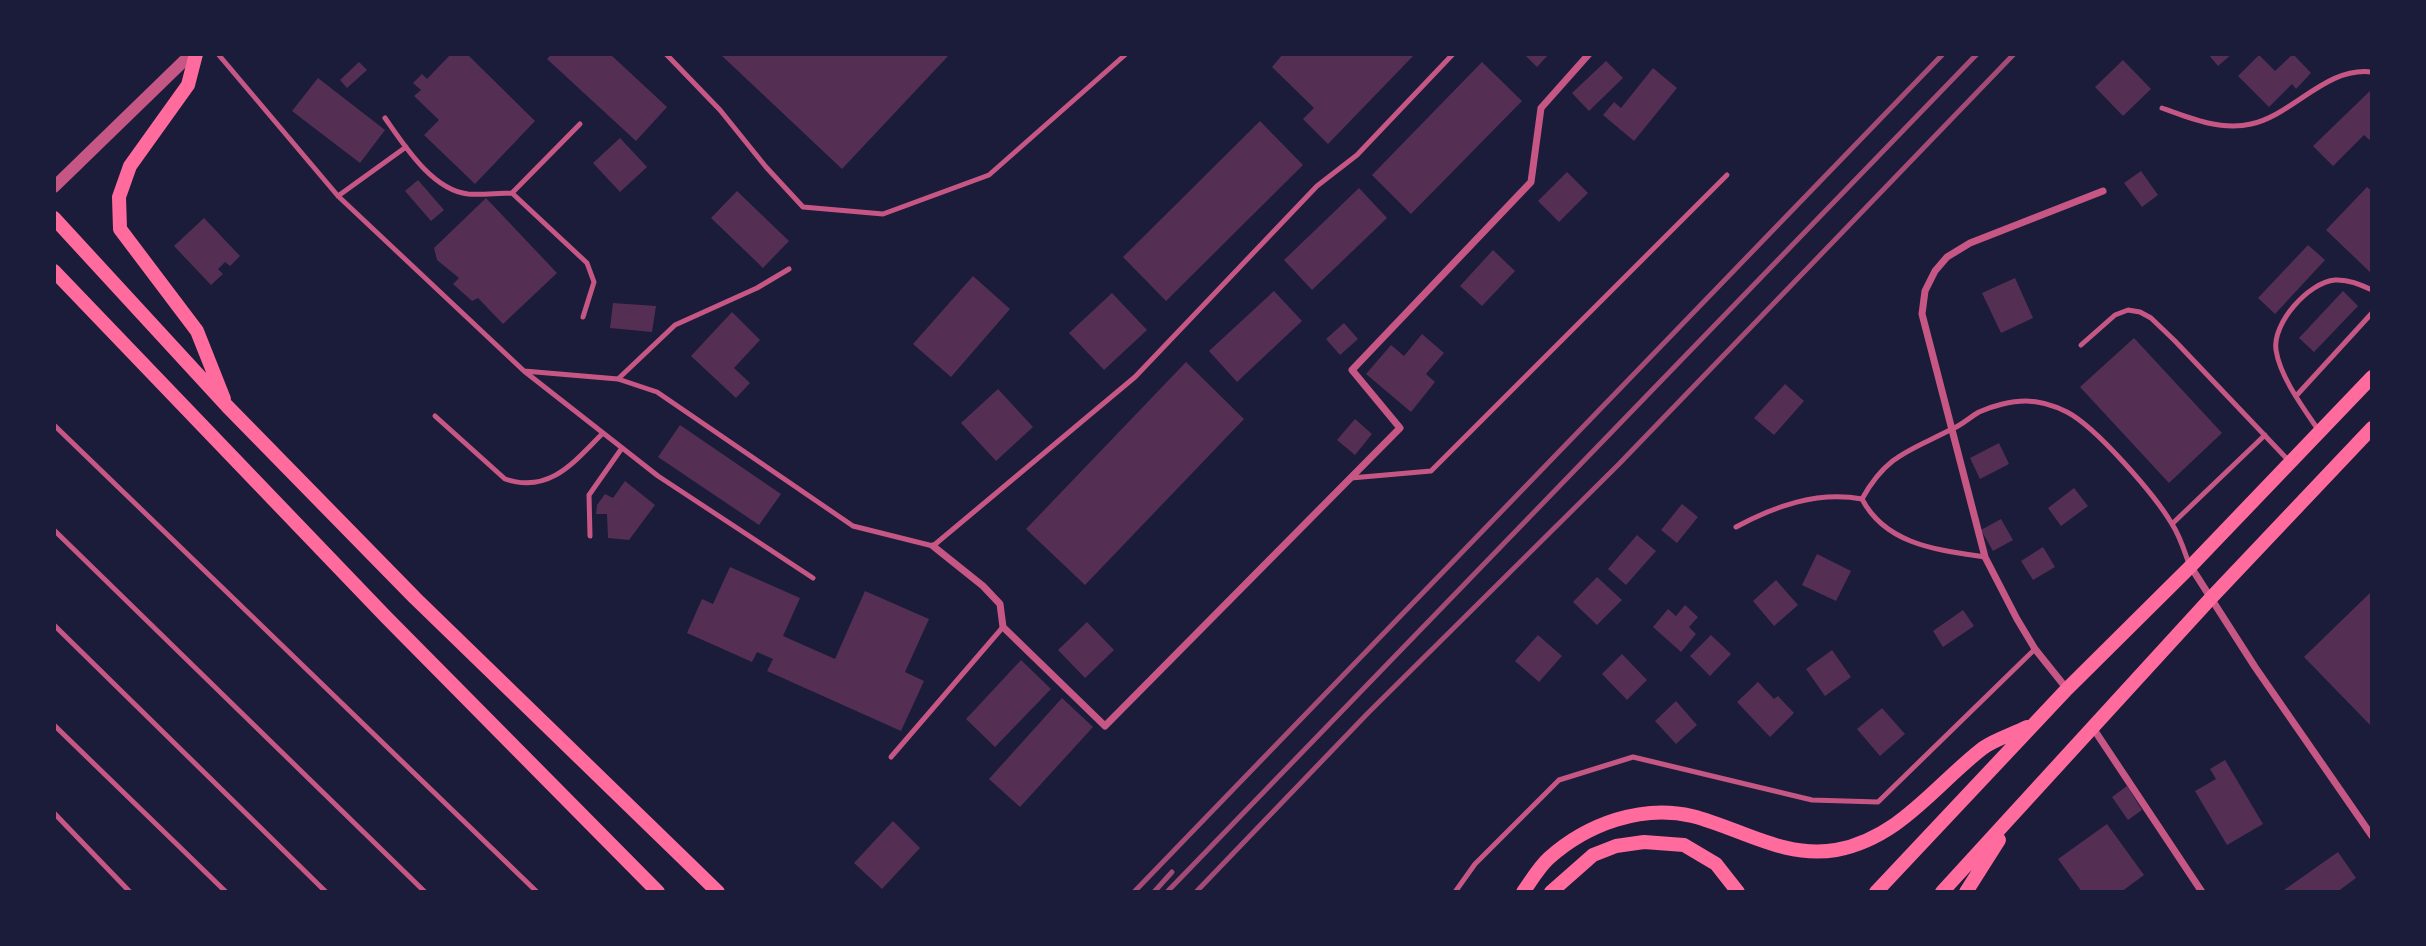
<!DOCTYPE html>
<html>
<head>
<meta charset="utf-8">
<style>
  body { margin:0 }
  #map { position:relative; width:2426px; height:946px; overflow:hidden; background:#1b1b3a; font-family:"Source Serif 4",serif }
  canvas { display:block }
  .frame { position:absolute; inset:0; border:56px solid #1b1b3a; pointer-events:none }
</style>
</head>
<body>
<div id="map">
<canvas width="2426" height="946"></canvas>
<div class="frame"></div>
</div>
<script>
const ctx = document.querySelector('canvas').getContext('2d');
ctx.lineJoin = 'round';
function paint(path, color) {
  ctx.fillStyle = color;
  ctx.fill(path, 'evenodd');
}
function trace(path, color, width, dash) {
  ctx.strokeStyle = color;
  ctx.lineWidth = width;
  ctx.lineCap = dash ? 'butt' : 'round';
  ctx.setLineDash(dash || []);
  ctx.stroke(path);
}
paint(new Path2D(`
  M451,54H467L535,121L475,184L424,135L439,120L414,96L421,90L413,83L422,74L427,79Z
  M552,54H610L667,107L636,141L547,59Z
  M720,54H950L842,169Z
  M1283,54H1415L1328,144L1303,119L1314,108L1272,67Z
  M1524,54H1549L1537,67Z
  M2208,54H2232L2218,66Z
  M2293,54L2311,73L2296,89L2292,84L2269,107L2238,76L2259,55L2275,71Z
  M2123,60L2151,89L2123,116L2095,87Z
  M1606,61L1623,78L1589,111L1572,93Z
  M359,62L367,70L347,88L340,80Z
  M1482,62L1522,101L1411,214L1372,175Z
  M1653,68L1677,88L1634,141L1603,115L1614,102L1621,108Z
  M318,78L385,130L360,163L292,111Z
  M2372,89V142L2364,135L2333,166L2313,146Z
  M1260,121L1303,165L1166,301L1123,257Z
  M620,138L647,167L620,192L593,163Z
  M2141,171L2158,195L2142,207L2124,183Z
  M1567,172L1588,193L1559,222L1538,201Z
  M418,180L444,210L431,221L405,191Z
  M2367,187L2372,191V274L2326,230Z
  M1359,188L1387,218L1312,290L1284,260Z
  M737,191L789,241L763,268L711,218Z
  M486,198L557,273L503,324L478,298L472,301L453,284L459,278L437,260L434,248Z
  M204,218L240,256L230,266L225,262L218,269L223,274L211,285L174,246Z
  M2308,245L2325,260L2275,314L2258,298Z
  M1493,250L1515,271L1482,306L1460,286Z
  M973,276L1010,309L951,377L913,344Z
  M2015,278L2033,318L2001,333L1982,293Z
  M1274,291L1302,321L1237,382L1209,351Z
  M2343,291L2358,306L2314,352L2299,338Z
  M1112,293L1147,330L1104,370L1069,333Z
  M613,303L656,306L652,332L610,328Z
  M732,312L760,340L734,368L750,383L736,398L691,356Z
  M1344,323L1358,339L1340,355L1326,339Z
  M1422,334L1444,353L1426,374L1435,382L1411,412L1366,374L1391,345L1404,356Z
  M2134,338L2222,433L2169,483L2080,387Z
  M1186,362L1244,419L1085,585L1026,529Z
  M1785,384L1804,401L1774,435L1754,418Z
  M998,389L1033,427L996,461L961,423Z
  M1355,419L1372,434L1355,455L1337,440Z
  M680,425L781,494L759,525L658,457Z
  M1999,443L2009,464L1980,479L1970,458Z
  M625,481L655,505L629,540L608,538L607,514H596L597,505L605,494L613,498Z
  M2074,488L2088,506L2061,526L2048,508Z
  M1682,504L1698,517L1677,543L1661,530Z
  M2001,519L2013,540L1993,551L1981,530Z
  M1637,535L1656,551L1626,585L1608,569Z
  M2043,547L2055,567L2033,580L2021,561Z
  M1817,554L1851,571L1836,601L1802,585Z
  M730,567L800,598L783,636L835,659L865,591L929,619L905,672L924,681L901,731L767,671L773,659L757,652L752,662L687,633L702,599L713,604Z
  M1597,577L1622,600L1597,625L1573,602Z
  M1776,580L1798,605L1774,626L1753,601Z
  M2372,591V727L2304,657Z
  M1685,605L1698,617L1689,627L1696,634L1681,652L1653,627L1668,609L1676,616Z
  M1963,610L1974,626L1943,647L1933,631Z
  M1087,622L1114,650L1085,678L1058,650Z
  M1538,635L1562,656L1539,682L1515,661Z
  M1711,635L1731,654L1710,676L1690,656Z
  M1832,650L1851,677L1825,696L1806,669Z
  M1622,654L1647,680L1627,700L1602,674Z
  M1021,660L1051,689L995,747L966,719Z
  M1758,682L1774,699L1778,696L1794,713L1770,737L1737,702Z
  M1062,698L1093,727L1020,807L989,779Z
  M1676,701L1697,725L1676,744L1655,721Z
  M1882,708L1905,734L1880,756L1857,729Z
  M2225,760L2263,824L2227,845L2195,791L2216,779L2210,769Z
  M2127,786L2142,810L2128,820L2112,797Z
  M893,821L920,848L882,889L854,863Z
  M2107,824L2144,875L2121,892H2082L2058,859Z
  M2338,852L2356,878L2337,892H2286L2284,890Z`), '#542f53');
trace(new Path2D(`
  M218,54L338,196L524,371L618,379L657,392L853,526L933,546L1135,377L1317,186L1357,155L1453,54
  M666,54L720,110L766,167L803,207L883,214L989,175L1126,54
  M2162,108C2189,118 2221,131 2251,124C2293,115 2326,66 2372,72
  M385,118C404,145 432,190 468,194C482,195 497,193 512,193L580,124
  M512,193L587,263L594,282L583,317
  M338,196L406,147
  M2081,345L2115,315L2128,310L2140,312L2151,318L2175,341L2290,462
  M524,371L658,476L813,578
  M618,379L675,325L757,288L789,269
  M2296,396L2372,313
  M435,416L505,479C550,494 574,462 603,433
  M54,425L537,892
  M2319,431C2304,409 2280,377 2276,350C2272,323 2309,282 2335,280C2348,279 2361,285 2372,290
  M1351,478L1431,471L1727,175
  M2172,524L2265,435
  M1736,527C1775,506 1817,491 1862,499
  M54,530L425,892
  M590,536L589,495L622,448
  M1985,557C1938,550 1886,545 1862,499C1887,454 1910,451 1952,429C1962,425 1970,417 1979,412C1992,406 2011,401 2026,401C2039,401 2055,406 2067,412C2096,427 2155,495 2172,524C2180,536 2184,550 2189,564
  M54,625L326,892
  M54,725L226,892
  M891,757L1003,627
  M54,813L130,892
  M1455,892L1475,864L1559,780L1633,757L1812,800L1878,802L2035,649`), '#c65784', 5);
trace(new Path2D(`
  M933,546L983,586L1000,604L1003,627L1105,726L1400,428L1352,370L1531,182L1541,108L1589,54
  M2191,567L2255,667L2372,836
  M2067,689L2035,649L2017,619L1985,557L1922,314L1925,291L1935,271L1947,257L1970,243L2103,191
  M2093,728L2202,892`), '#c65784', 7);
trace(new Path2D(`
  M54,187L191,54`), '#c65784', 12);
trace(new Path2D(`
  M196,54L188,85L130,166L119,197L120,229L197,331L224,399
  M54,218L227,406L415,598L718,892
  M54,271L386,617L658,892
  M1523,892C1531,881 1539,867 1549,858C1587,824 1642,804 1692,816C1740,828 1784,859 1836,850C1900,838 1935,785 1983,748C1996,739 2013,734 2027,727
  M1551,892L1593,855L1616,846L1644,842L1684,845L1716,864L1738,892
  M1876,892L2067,689L2190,567L2372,377
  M1942,892L2211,598L2372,428
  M1966,892L1999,840`), '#ff6b9d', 14);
trace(new Path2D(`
  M1134,892L1943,54
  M1154,892L1172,872
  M1167,892L1977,54
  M1196,892L1368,713L1619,464L2014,54`), '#a44b75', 5);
</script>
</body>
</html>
